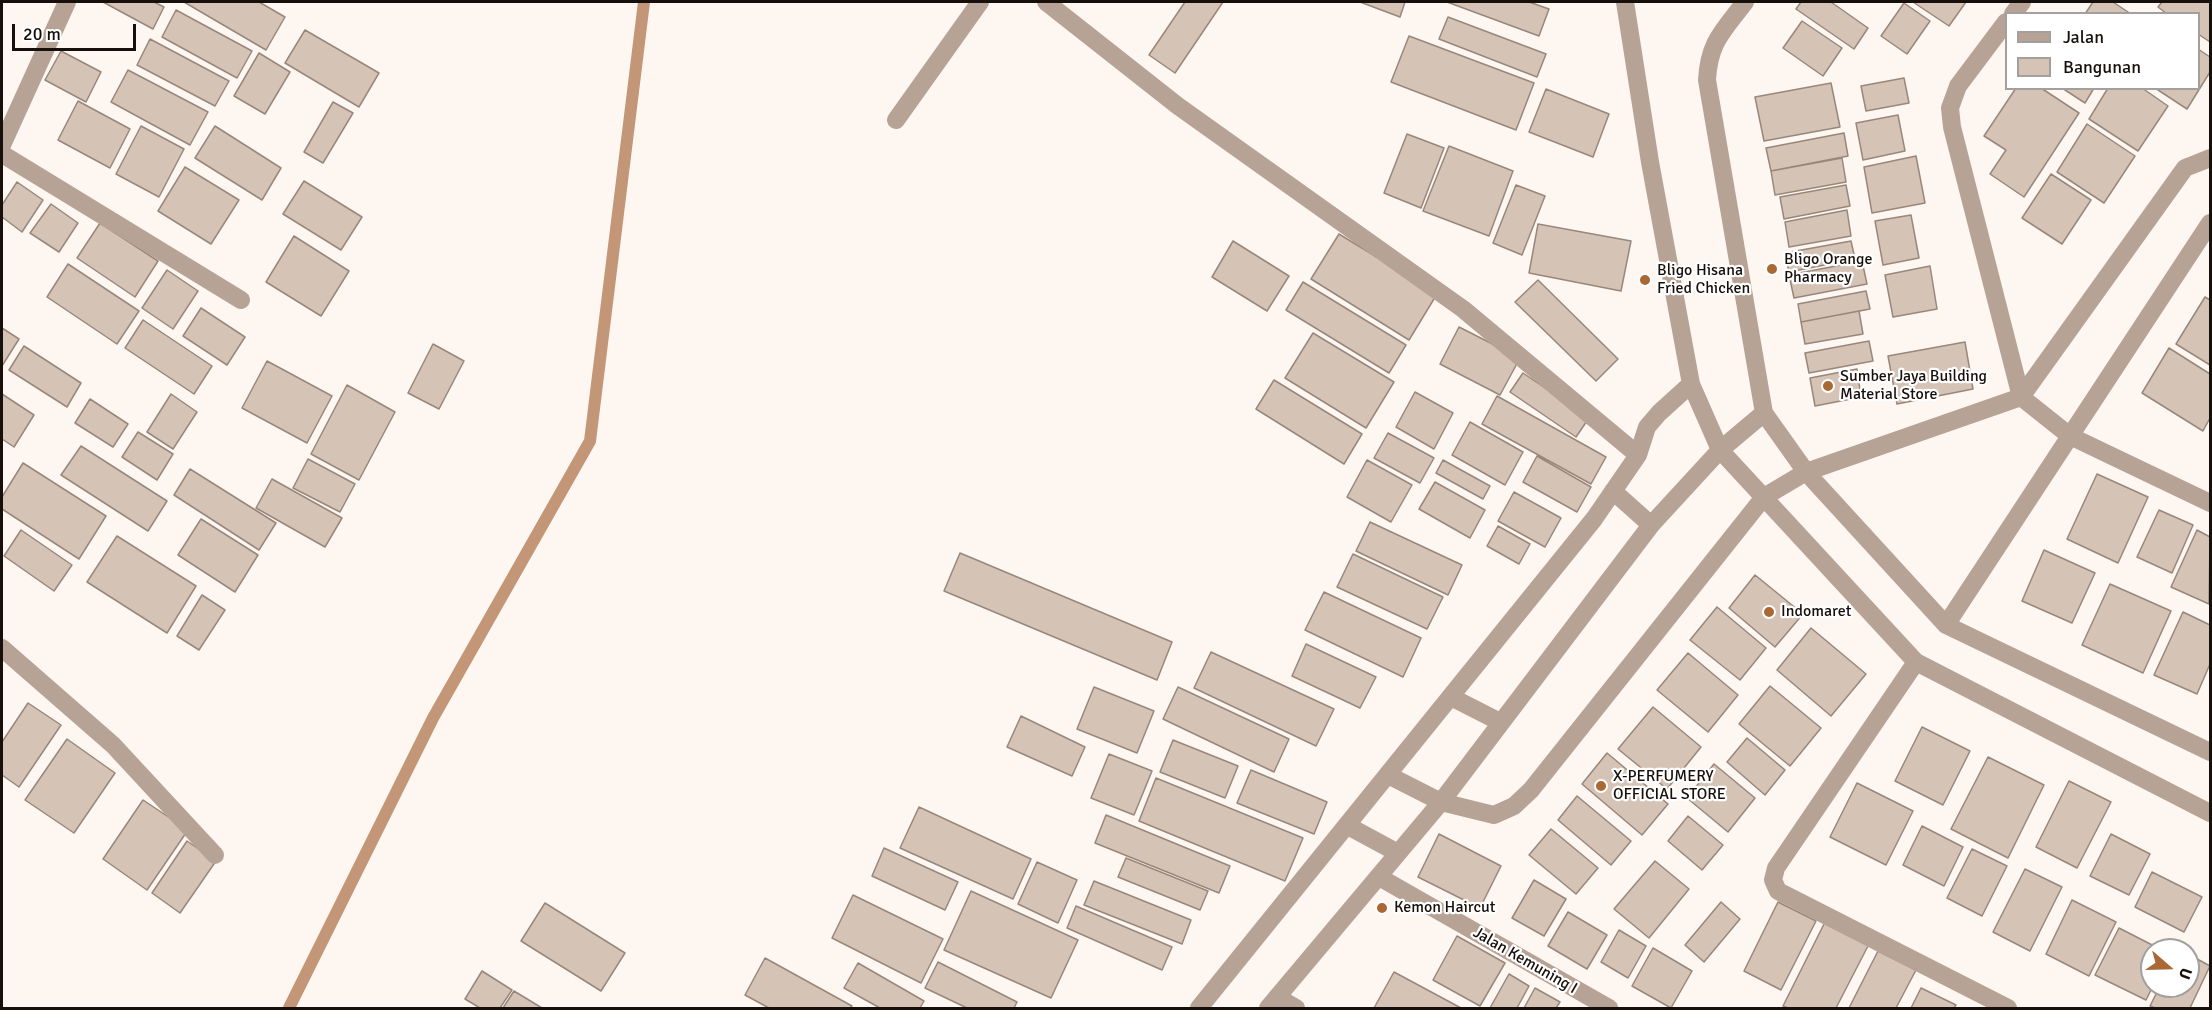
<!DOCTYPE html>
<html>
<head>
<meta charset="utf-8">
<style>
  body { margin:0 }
  #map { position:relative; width:2212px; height:1010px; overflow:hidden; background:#fef6f1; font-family:Signika,sans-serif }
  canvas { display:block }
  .frame { position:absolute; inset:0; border:3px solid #160f0b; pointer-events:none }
  .legend { position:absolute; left:2005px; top:12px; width:195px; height:78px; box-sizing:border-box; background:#fff; border:2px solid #a29f9d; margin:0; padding:8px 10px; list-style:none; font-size:18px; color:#160f0b }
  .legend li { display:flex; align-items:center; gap:12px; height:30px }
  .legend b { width:30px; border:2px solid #a29f9d }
  .north { position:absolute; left:2140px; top:938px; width:60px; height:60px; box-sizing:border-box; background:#fff; border:2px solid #a29f9d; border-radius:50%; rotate:110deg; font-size:16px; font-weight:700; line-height:24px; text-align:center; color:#160f0b }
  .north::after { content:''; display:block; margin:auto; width:21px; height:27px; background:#aa6834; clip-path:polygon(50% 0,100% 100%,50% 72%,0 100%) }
  .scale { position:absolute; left:12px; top:24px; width:124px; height:27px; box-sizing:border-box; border:3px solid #160f0b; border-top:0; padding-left:8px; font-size:18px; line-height:21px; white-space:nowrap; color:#160f0b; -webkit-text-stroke:4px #fff; paint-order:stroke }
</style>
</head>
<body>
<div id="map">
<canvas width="2212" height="1010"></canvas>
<div class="frame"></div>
<ul class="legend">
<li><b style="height:8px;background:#b7a395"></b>Jalan</li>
<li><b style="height:16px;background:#d5c3b6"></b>Bangunan</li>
</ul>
<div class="north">U</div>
<div class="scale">20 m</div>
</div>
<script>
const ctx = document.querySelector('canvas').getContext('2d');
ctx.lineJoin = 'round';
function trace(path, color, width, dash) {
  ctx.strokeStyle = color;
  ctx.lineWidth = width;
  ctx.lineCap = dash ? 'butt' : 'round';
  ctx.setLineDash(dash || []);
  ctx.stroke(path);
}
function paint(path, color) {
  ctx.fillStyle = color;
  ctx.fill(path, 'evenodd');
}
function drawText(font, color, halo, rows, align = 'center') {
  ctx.font = font + ' Signika,sans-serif';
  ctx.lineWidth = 4.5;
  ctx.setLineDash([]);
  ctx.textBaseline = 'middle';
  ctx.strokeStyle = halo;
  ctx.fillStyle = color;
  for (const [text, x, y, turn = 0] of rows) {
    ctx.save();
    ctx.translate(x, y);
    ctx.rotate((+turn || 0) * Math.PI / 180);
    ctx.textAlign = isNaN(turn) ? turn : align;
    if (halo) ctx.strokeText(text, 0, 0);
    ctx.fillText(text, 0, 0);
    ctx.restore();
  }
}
trace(new Path2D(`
  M289,1008L433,718L590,441L644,2`), '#c29676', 12);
const building = new Path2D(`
  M103,2H154L164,7L153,29Z
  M184,2H259L285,17L266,50Z
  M1185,2H1223L1175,73L1149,55Z
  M1360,2H1405L1400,17Z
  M1447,2H1529L1549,9L1539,36Z
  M1801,2H1831L1868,28L1854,49L1796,9Z
  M1913,2H1966L1949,26Z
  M2093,2H2113L2131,14H2085Z
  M2162,2H2210V42L2198,34V14H2167L2158,7Z
  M1904,3L1930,21L1907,54L1881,36Z
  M176,10L252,51L237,78L162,37Z
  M1448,17L1546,54L1537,77L1439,39Z
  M1802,21L1842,48L1823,76L1783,48Z
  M305,30L379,73L359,107L285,63Z
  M1409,36L1534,83L1516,130L1391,82Z
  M150,39L229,81L215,106L137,65Z
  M2198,49L2210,57V72L2187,109L2155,88H2198Z
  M61,51L101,72L86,102L45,80Z
  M259,53L290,72L265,114L234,96Z
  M128,70L208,112L190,145L111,102Z
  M1904,78L1909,103L1866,111L1861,86Z
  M1831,83L1840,127L1764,141L1755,97Z
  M2016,88H2041L2079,113L2024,197L1990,174L2006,150L1984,136Z
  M2062,88H2094L2085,103Z
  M2108,88H2142L2168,106L2138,151L2089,119Z
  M1546,89L1609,114L1593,157L1529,132Z
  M78,101L130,129L110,168L58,140Z
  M333,102L353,113L323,163L304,152Z
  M1898,115L1905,151L1863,160L1856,123Z
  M2087,124L2135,156L2104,203L2057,172Z
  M141,126L184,149L159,197L116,174Z
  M215,126L281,168L262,200L195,158Z
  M1844,133L1848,156L1771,171L1766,148Z
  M1407,134L1444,148L1421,208L1384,193Z
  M1449,146L1513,171L1489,236L1423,211Z
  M1916,156L1925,203L1872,213L1864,167Z
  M1842,158L1846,182L1775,195L1771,171Z
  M185,167L239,200L211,244L158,211Z
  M2051,174L2091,200L2062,244L2022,218Z
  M304,181L362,217L341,250L283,214Z
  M17,182L43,200L22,232L2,217V205Z
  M1516,185L1545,196L1522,255L1493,243Z
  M1846,185L1850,206L1784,219L1780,197Z
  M51,204L78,223L59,252L30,233Z
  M1847,210L1851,236L1789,247L1785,222Z
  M1911,215L1919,258L1883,265L1875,221Z
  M100,223L158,261L135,297L77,258Z
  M1538,224L1631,241L1621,291L1529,273Z
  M1339,234L1437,294L1409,340L1311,279Z
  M294,236L349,271L321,316L266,282Z
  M1233,241L1289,276L1267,311L1212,277Z
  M1851,241L1855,259L1789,272L1785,253Z
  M1862,261L1867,284L1794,298L1789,275Z
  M68,264L139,311L117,344L47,297Z
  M1930,266L1937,309L1893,317L1885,275Z
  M167,270L198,291L173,329L142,308Z
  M1538,280L1618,359L1596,381L1515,302Z
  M1303,282L1406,345L1389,373L1286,310Z
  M1866,291L1870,309L1801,322L1798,304Z
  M2205,297L2210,300V365L2176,344Z
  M201,308L245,337L227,365L183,336Z
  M1859,311L1863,334L1805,344L1801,322Z
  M143,320L212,366L194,394L125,348Z
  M1459,327L1520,358L1500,395L1440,364Z
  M2,328L19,339L2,366Z
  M1313,333L1394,382L1366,428L1285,378Z
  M1869,341L1873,361L1809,373L1805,353Z
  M1965,342L1973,389L1897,404L1888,356Z
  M433,344L464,361L439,409L408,393Z
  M24,346L81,383L67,407L9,370Z
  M2169,348L2210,374V418L2203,431L2142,393Z
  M267,361L332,396L307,443L242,408Z
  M1857,369L1861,397L1815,406L1810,378Z
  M1523,373L1589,418L1576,437L1510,392Z
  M1274,380L1362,434L1344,464L1256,409Z
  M347,385L395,412L359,480L311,454Z
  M1415,392L1453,413L1434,449L1396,427Z
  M2,394L34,415L14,447L2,439Z
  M171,394L197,412L173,449L147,432Z
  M1497,396L1606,457L1591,484L1482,424Z
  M90,399L128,424L113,447L75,423Z
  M1470,422L1523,452L1505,485L1452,455Z
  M138,432L173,454L157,480L122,457Z
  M1388,433L1434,458L1420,483L1374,458Z
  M81,446L167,501L148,531L61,475Z
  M1537,456L1591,487L1577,512L1523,482Z
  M308,459L355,484L340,512L293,488Z
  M1367,460L1412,485L1391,522L1347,497Z
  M1443,460L1490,486L1483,499L1436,473Z
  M23,463L106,516L79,559L2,509V497Z
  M190,469L276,523L259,550L174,495Z
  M2097,474L2148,497L2118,563L2067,539Z
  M272,479L342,518L325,547L256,508Z
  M1435,482L1485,510L1470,538L1419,509Z
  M1514,492L1561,518L1545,547L1498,521Z
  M2159,510L2193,525L2172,573L2137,557Z
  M201,519L258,555L235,592L178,555Z
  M1370,522L1462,565L1448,595L1356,551Z
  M1498,526L1530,544L1519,564L1487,546Z
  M21,530L72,565L54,591L4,556Z
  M2197,530L2210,537L2209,604L2171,587Z
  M117,536L196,586L167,633L87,582Z
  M2044,550L2095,573L2072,623L2022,601Z
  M960,553L1172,642L1157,680L944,591Z
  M1353,554L1443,597L1427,629L1337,587Z
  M1755,575L1803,614L1775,647L1729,608Z
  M2110,584L2171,611L2143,673L2082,645Z
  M1324,592L1421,638L1403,677L1305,630Z
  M202,595L225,610L199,650L177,636Z
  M1717,607L1766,648L1740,680L1690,640Z
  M2183,612L2210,625V664L2197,694L2154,675Z
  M1811,628L1866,674L1831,716L1777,670Z
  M1306,644L1376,677L1360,708L1292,676Z
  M1211,652L1334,709L1316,746L1194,688Z
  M1688,653L1738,695L1708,732L1657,690Z
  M1770,686L1821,728L1790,766L1739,724Z
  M1094,687L1154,711L1137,753L1077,729Z
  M1178,687L1289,739L1274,772L1163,719Z
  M28,703L61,725L19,787L2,775V742Z
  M1653,707L1701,747L1667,789L1618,749Z
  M1021,716L1085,747L1072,776L1007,747Z
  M1922,727L1970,751L1943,805L1895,781Z
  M1747,738L1785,770L1765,795L1727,762Z
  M67,739L115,773L74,833L25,800Z
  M1173,740L1238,766L1225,798L1160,772Z
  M1607,753L1668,804L1642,835L1582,784Z
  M1109,754L1152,771L1134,815L1091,798Z
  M1988,757L2044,785L2008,858L1951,829Z
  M1714,764L1755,798L1728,832L1687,798Z
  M1251,770L1327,802L1314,834L1237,803Z
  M1156,778L1303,838L1285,881L1139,821Z
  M2069,781L2111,802L2077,868L2036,847Z
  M1857,783L1913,811L1886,865L1830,837Z
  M1577,796L1631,841L1611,865L1558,820Z
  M143,800L188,830L147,890L103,859Z
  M919,807L1031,859L1013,899L900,848Z
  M1106,815L1230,866L1219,893L1095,843Z
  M1688,816L1723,845L1702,870L1668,841Z
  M1922,826L1963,847L1944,886L1903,865Z
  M1551,829L1598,868L1576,894L1529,855Z
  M1439,834L1501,866L1480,908L1418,877Z
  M2111,834L2150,854L2129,895L2090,876Z
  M187,841L216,861L180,913L152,893Z
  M884,848L958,882L945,910L872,876Z
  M1972,849L2007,866L1982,916L1947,898Z
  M1126,858L1208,891L1200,910L1118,877Z
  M1655,861L1689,889L1649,938L1614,909Z
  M1037,862L1077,880L1058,923L1018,904Z
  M2025,869L2062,887L2030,951L1993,932Z
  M2152,872L2202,897L2184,932L2135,907Z
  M1534,880L1566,899L1544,936L1512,918Z
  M1094,881L1191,920L1182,944L1084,905Z
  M971,891L1078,940L1051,998L944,950Z
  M853,895L943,939L921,983L832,938Z
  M2072,900L2116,922L2089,976L2046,954Z
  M1721,902L1740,919L1704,962L1685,945Z
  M1778,902L1816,921L1781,990L1744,971Z
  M545,903L625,953L601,991L521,941Z
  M1076,906L1172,947L1162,970L1067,928Z
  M1568,912L1607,935L1587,969L1548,946Z
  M1825,922L1869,944L1836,1008H1788L1783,1006Z
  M2119,928L2162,950H2152L2153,986L2146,1000L2095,975Z
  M1619,930L1646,946L1628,978L1601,962Z
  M1457,936L1505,963L1480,1006L1433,980Z
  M1653,948L1692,971L1671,1008L1632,986Z
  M1878,951L1916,970L1896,1008H1849Z
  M2188,954L2210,966L2190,1008H2155L2150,1006L2160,986H2188Z
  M765,958L852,1006L850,1008H769L745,995Z
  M938,962L1017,1002L1014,1008H967L925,988Z
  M858,963L924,1001L920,1008H880L844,988Z
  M482,971L512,990L500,1008H480L465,999Z
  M1394,972L1461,1008H1374Z
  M1509,974L1529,986L1517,1008H1490Z
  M1535,988L1560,1002L1556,1008H1524Z
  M1921,988L1956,1005L1954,1008H1911Z
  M514,991L542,1008H503Z`);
paint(building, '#d5c3b6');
trace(building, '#98877b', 1.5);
trace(new Path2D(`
  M1046,2L1178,106L1463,309L1638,455
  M1625,2L1650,162L1691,384L1720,450L1916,662L2210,813
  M1745,2C1723,31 1709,42 1707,80L1764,413L1806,472L1946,625L2210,752
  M2013,14L2022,2
  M2006,22L1958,86L1950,108L1952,127L2021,397L2070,436L2210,503
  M896,120L980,2
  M2,145L67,2
  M2,154L241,300
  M1613,491L1651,525
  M1946,625L2210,223
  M2,648L113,745L215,855
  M1916,662L1776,868L1773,880L1778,891L2008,1008
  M1451,697L1500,722
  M1388,775L1441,802L1494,815L1514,806L1531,790L1764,497L1806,472L2021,397L2185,168L2210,158
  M1348,826L1398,853
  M1379,877L1609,1008
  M1277,997L1296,1008
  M1199,1008L1594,519L1638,455L1647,427L1659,413L1691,384
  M1268,1008L1441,802L1651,525L1720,450L1764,413`), '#b7a395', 18);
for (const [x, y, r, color] of [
  [1772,269,6,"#aa6834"],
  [1645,280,6,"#aa6834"],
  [1828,386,6,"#aa6834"],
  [1769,612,6,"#aa6834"],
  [1601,786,6,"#aa6834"],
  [1382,908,6,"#aa6834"]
]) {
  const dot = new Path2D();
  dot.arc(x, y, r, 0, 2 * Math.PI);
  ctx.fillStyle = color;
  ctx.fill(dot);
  trace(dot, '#fff', 2);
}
drawText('16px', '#160f0b', '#fff', [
  ["Bligo Orange",1784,260],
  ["Pharmacy",1784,278],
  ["Bligo Hisana",1657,271],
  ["Fried Chicken",1657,289],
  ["Sumber Jaya Building",1840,377],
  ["Material Store",1840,395],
  ["Indomaret",1781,612],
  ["X-PERFUMERY",1613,777],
  ["OFFICIAL STORE",1613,795],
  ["Kemon Haircut",1394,908]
], 'left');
drawText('16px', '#160f0b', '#fff', [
  ["Jalan Kemuning I",1525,961,30]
]);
</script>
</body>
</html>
